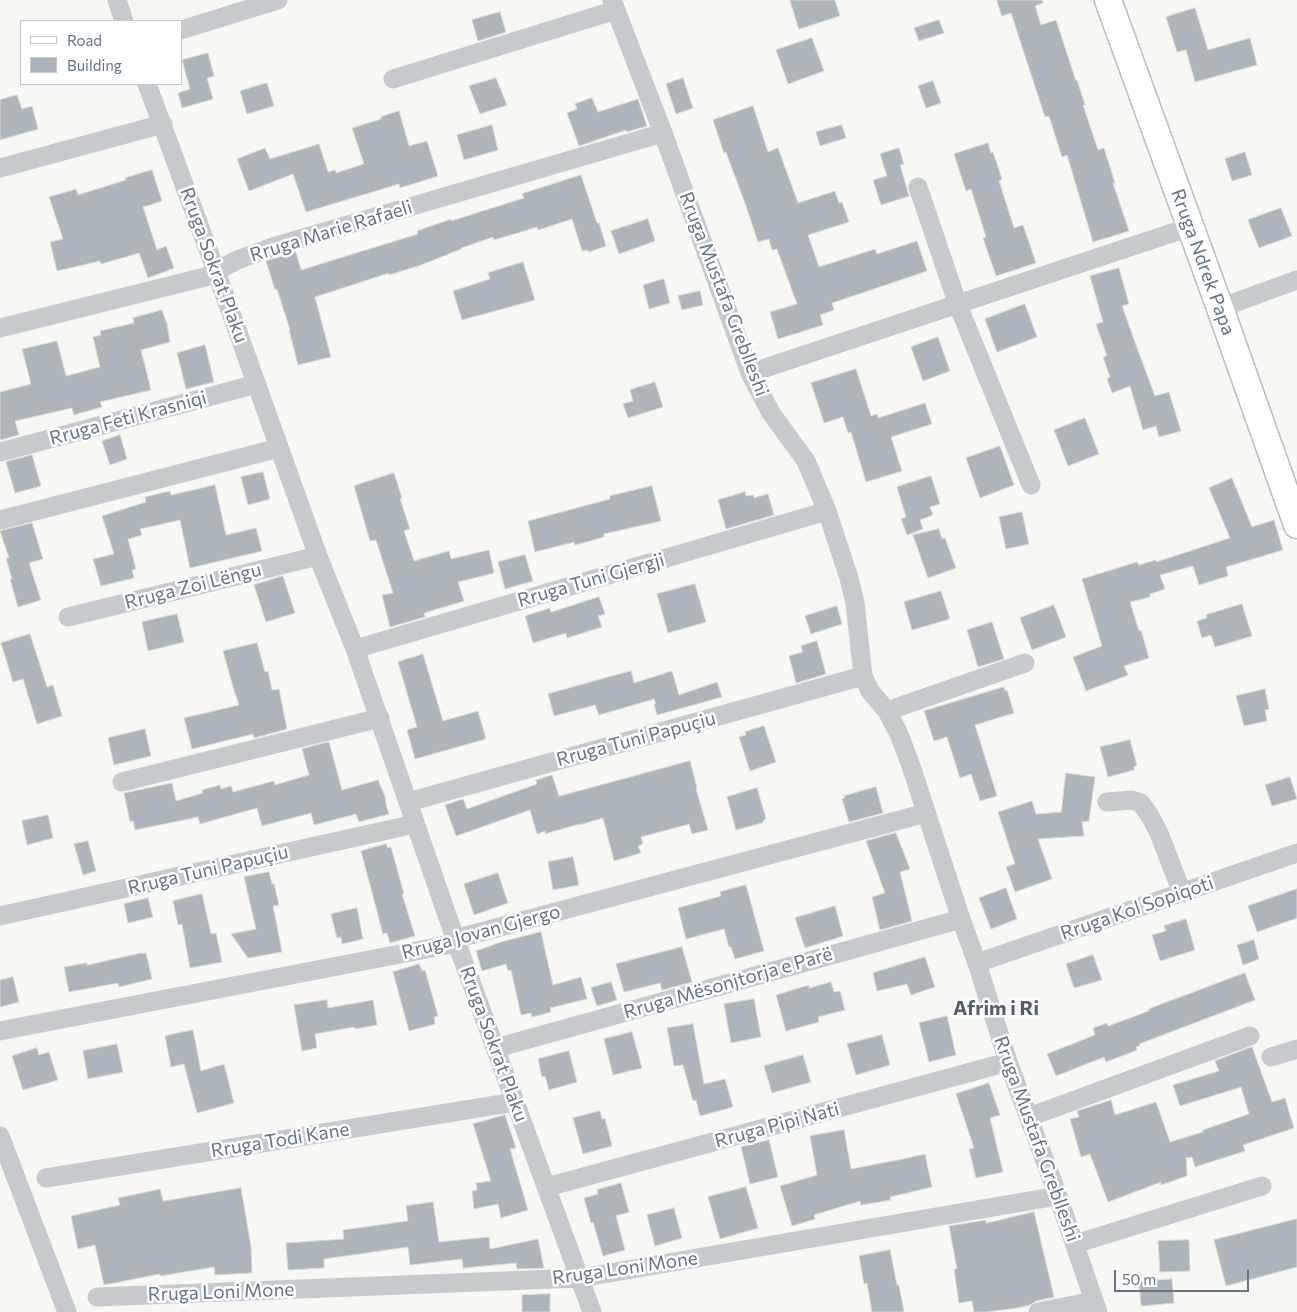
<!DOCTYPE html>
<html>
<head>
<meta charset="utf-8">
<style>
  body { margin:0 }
  #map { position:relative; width:1297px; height:1312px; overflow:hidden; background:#f7f7f4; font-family:Commissioner,sans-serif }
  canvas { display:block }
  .legend { position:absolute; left:20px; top:20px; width:162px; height:65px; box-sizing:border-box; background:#fff; border:1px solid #c1c8cf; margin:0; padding:6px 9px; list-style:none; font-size:15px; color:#647587 }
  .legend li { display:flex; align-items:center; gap:10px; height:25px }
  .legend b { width:25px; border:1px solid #c1c8cf }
  .scale { position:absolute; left:1114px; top:1270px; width:135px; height:22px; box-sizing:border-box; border:2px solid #647587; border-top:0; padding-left:6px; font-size:15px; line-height:18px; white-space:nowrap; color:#647587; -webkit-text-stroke:4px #fff; paint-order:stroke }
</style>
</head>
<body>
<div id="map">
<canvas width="1297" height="1312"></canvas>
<ul class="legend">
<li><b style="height:6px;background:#fff"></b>Road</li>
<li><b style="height:14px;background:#adb5bb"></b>Building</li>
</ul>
<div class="scale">50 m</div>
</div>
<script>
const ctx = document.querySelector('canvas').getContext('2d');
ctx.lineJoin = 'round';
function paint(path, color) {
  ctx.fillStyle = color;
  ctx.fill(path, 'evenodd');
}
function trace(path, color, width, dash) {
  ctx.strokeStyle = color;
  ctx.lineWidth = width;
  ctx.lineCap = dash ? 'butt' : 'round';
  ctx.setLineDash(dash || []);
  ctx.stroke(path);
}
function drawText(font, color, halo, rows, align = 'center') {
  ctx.font = font + ' Commissioner,sans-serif';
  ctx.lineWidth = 5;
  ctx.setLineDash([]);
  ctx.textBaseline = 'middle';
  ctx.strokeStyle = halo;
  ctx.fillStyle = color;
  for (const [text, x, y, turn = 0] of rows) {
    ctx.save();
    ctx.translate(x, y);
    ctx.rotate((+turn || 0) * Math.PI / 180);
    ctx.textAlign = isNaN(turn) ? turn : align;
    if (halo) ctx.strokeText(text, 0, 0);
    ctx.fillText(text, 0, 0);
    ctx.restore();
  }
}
const building = new Path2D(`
  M790,0H835L840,16L799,29Z
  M997,0H1042L1043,3L1035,6L1041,25L1056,20L1076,81L1077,80L1085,105H1083L1098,150L1104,148L1115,183H1113L1129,231L1093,242L1067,155L1062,157L1049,116L1045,117L1011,13L1002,16Z
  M1195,8L1208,50L1250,38L1257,65L1195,82L1186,50L1177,52L1166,17Z
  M500,12L506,32L478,41L472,20Z
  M939,20L944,33L919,41L914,28Z
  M812,38L824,71L788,84L776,50Z
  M208,53L214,76L207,78L213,99L182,108L178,93L190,89L182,60Z
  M496,78L507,105L480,114L469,86Z
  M683,78L693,108L676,114L666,84Z
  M933,81L941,103L926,108L918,86Z
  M267,83L274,106L247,114L240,91Z
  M17,95L22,109L32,106L38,129L0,140V100Z
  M592,98L598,112L638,99L647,126L626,132V130L579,146L567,113L577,109L575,104Z
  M753,106L768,152L778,148L798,203L835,191L839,203L842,202L849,222L808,235L819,267L875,249L877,254L917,241L927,271L832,303L834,310L820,315L823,325L778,339L770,312L797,304L777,249L772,250L769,239L758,242L747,209L726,152L724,153L713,120Z
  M399,111L409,146L427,141L438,176L400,188L399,184L306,212L293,174L249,191L237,159L265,148L270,159L319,144L328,172L335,170L336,173L364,164L352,128L381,119V117Z
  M492,125L498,150L464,160L457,135Z
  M842,125L846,138L820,146L816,132Z
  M988,143L991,153L993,152L1002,179L999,181L1014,228L1023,225L1036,263L996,276L983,238L986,237L971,189L966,191L954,154Z
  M899,148L904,164L900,165L909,196L881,205L873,180L887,176L880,154Z
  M1245,152L1252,175L1232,181L1225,159Z
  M152,170L162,201L143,207L157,250L166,246L174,268L148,278L139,253L101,264L100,261L57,271L50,242L63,239L49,197L76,189L78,195L126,180L125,178Z
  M581,175L597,223H599L606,246L589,252L588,250L582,251L572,219L538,230L537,227L494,240L493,237L461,248V249L421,265L389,275V273L315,297L331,357L298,365L289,330H290L277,289L275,290L266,261L296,252L301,270L418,234L417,231L451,219V221L524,198L522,194Z
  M1281,208L1292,236L1259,248L1248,220Z
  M648,219L655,241L619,254L611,231Z
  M523,262L535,300L462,320L453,291L490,279L488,273Z
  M1119,268L1129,304L1122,306L1136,345L1155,396L1169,392L1181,431L1159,437L1156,426L1143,430L1130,386L1112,393L1107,379L1110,377L1103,357L1107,356L1096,324L1103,322L1090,276Z
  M664,279L670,303L649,309L643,285Z
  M700,291L703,305L682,310L678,296Z
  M1025,304L1037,337L997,352L985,319Z
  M162,310L167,324L170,342L141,350L151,390L100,402L102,407L74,415L72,408L15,421L19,435L0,440V392L31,384L22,349L57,341L66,376L100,367L93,337L101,335L100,331L134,323L133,318Z
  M938,337L950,371L923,381L911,347Z
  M205,345L214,382L186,389L177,353Z
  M856,369L871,416L877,414L878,418L925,403L932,424L891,437L902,471L866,482L851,432L848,433L843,417L824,423L811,383Z
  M655,382L663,407L628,418L623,404L633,401L630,390Z
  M1085,418L1099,454L1068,466L1054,430Z
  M120,435L127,459L110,465L102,441Z
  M1000,446L1014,485L980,498L966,458Z
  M32,455L41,486L15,493L6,462Z
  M263,472L270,499L248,505L241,477Z
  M394,473L402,498L400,499L410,529L404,531L414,561L449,551L451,559L489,550L494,573L458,582L464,601L424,613L425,617L390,627L382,595L393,593L376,540L370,541L354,486Z
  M931,476L940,504L930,507L933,515L920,520L923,529L907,535L901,519L906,517L897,487Z
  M1232,478L1252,527L1274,520L1283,550L1226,567L1228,576L1199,585L1193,566L1160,575L1165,589L1150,594V597L1130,602L1139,631L1141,630L1149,658L1124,666L1128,675L1086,691L1073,657L1102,646L1082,579L1137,562L1139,565L1156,560V562L1230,538L1209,488Z
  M215,485L226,535L256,528L262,551L190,568L180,520L140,529L142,535L128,539L136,569L132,570L134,578L101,586L93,559L114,554L102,516L146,502L145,497L170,491L171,495Z
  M652,486L661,521L604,534V537L575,545L574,542L535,552L528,521L610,499V496Z
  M745,492L746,496L753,495L754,498L768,494L774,515L726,529L718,500Z
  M1022,512L1029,544L1006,549L999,517Z
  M32,523L43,559L29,563L41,600L18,607L10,579H12L6,558H9L0,531Z
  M939,529L942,539L945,538L956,568L928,578L913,535Z
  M525,555L533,581L505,589L498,562Z
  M283,576L295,613L266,622L254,585Z
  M695,584L706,622L668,633L657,594Z
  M941,591L950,619L912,630L904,602Z
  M599,597L605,614L598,616L602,627L567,638L566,633L533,643L525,616L550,608L551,612Z
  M1242,604L1252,636L1215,647L1211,635L1202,638L1197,621L1207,618L1206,615Z
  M1054,605L1066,637L1032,650L1020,618Z
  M837,606L842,624L811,634L805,616Z
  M177,614L184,642L148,651L142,622Z
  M992,622L1004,659L978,667L967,630Z
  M30,634L47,687L53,685L62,716L37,724L23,679L13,682L1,643Z
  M817,641L826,674L796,683L789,656L803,652L801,646Z
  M257,643L265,672L268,671L272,690L279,689L287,729L254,738L253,734L192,749L184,718L239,705L233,687L223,651Z
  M423,654L443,721L478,711L486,739L415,759L407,730L417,727L398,662Z
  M631,671L634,683L672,671L679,695L717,682L722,697L657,715L654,704H656L654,699L599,715L595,705L554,716L548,694Z
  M1004,687L1005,691L1007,690L1014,713L975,725L997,796L980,801L971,774L960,778L947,737L934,741L924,711Z
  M1265,689L1269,709L1265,710L1267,721L1244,726L1236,696Z
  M764,726L776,762L750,771L739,737L746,735L745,732Z
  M145,729L151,756L114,765L108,738Z
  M1130,740L1137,766H1134V770L1108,777L1100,747Z
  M329,742L342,790L378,780L385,796L386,805L389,814L359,822L356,814L314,825L311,813L262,826L257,808L200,824L198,817L135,830L133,821L130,822L124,793L172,783L176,801L203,793L202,790L220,785L221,789L231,786L233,792L274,781L275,785L309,775L302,749Z
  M690,761L697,788L696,789L708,830L692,834L689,824L641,837L643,844L638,846L641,853L614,861L603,818L579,825V824L545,834V831L537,834L530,810L456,836L445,805L463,799L467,809L537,784L536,780L552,775L559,796Z
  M1066,773L1095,777L1089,821L1082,822L1084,836L1038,839L1052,879L1015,892L1006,867L1015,864L998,812L1032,801L1036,814L1061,812Z
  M1290,777L1297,799L1272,806L1265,785Z
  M876,787L883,813L849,822L842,799L845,798L844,796Z
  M757,788L766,818L762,823L736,830L727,797Z
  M48,815L53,838L27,845L22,821Z
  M896,833L910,869L900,872L912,921L880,930L872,897L885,893L866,841Z
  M88,841L96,871L83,875L74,844Z
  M386,844L388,848L391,847L404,894H402L415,936L390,943L387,933L383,934L361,851Z
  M573,857L579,885L553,890L548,862Z
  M269,872L272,884H274L279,905L273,906L282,952L248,958L231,934L256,929L244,877Z
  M498,873L508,903L474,915L464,884Z
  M746,885L764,951L735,959L731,947H729L724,929L686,939L678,908L721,896L720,892Z
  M1006,888L1017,919L991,929L979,898Z
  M1297,889V918L1257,932L1248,906Z
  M202,894L211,934L216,933L222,962L190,968L182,924L178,925L173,901Z
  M148,898L153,917L128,923L124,904Z
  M835,906L843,936L805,948L795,918Z
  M357,908L363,939L342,944L341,937L337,938L331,914Z
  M1186,919L1195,950L1160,961L1152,935L1166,931L1164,926Z
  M541,932L553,985L581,977L587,999L550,1008L551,1012L532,1017L531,1013L521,1015L511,970L508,971L506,964L482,971L476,951L501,942Z
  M1254,940L1259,959L1243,965L1237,945Z
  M682,947L692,982L662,990L660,983L624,992L616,964Z
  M142,953V954L146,953L152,979L119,987L118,983L69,992L64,967L87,963V965Z
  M1093,955L1102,980L1074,988L1066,964Z
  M925,957L935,987L911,995L907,984L877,991L873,973Z
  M419,964L422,971L425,970L438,1016L434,1017L435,1024L409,1031L393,972Z
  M1245,973L1255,1000L1139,1044L1140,1046L1136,1047L1137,1050L1106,1062L1104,1057L1056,1076L1047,1054L1095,1035L1093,1028L1107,1023L1108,1026L1149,1011V1009Z
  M13,977L19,1002L0,1007V980Z
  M611,982L617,1000L597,1006L591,988Z
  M831,982L834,992L840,991L845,1010L818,1017L819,1022L786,1031L776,995L809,985V988Z
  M754,999L761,1037L731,1043L724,1004Z
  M327,1000L328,1008L373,1000L377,1025L355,1029L354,1027L315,1034L317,1048L302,1051L294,1005Z
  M947,1016L956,1055L929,1062L919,1023Z
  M693,1024L704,1084L725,1079L733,1107L700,1116L696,1100L693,1101L683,1065L674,1066L667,1028Z
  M193,1030L201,1071L224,1064L234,1103L197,1113L184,1064L171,1067L165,1036Z
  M632,1032L642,1068L613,1075L604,1039Z
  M882,1035L890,1065L856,1075L847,1044Z
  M117,1044L123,1072L88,1079L83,1051Z
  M1252,1047L1272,1102L1285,1098L1294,1128L1243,1145L1245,1151L1195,1167L1192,1157L1186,1158L1187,1176L1161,1185V1182L1108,1202L1090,1154L1081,1157L1070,1119L1079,1117L1077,1111L1111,1100L1115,1115L1156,1102L1170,1142L1203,1132V1130L1249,1114L1241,1087L1180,1106L1173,1085L1219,1071L1215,1061Z
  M37,1048L39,1055L49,1052L58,1080L23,1090L12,1056Z
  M569,1051L577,1082L549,1090L545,1076L542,1077L538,1059Z
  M803,1055L811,1082L772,1093L764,1066Z
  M989,1083L1000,1115L990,1118L1003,1172L976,1178L969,1149L974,1148L956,1094Z
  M600,1111L602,1119L605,1118L612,1146L583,1154L573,1118Z
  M505,1115L516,1148L510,1149L528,1210L501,1218L498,1204L474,1209L472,1191L477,1190L476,1183L491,1181L473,1124Z
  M844,1130L851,1169L903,1159L925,1154L932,1187L890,1197L891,1200L861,1205L860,1201L814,1215L815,1219L792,1226L780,1186L817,1175L810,1136Z
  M769,1140L778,1177L750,1184L741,1147Z
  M621,1183L629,1212L616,1216L625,1250L603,1256L593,1222L591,1223L584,1198L598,1194L597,1190Z
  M746,1187L758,1228L720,1239L708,1197Z
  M241,1188L251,1247L252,1273L215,1275L214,1267L160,1276V1274L104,1285L95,1245L78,1249L71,1216L120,1205L118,1198L160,1189L163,1201Z
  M433,1202L439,1242L489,1237L490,1249L538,1239L544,1268L517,1269L516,1263L463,1268L462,1259L410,1265L408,1247L324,1259V1268L288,1270L286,1243L344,1239L343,1230L408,1221L406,1206Z
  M674,1208L682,1238L655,1246L647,1215Z
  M1034,1212L1054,1297L1036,1301L1030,1305L1017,1308L987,1312H974L972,1301L959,1303L954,1269H957L949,1226L986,1220V1223Z
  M1297,1219V1267L1226,1286L1214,1240Z
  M1189,1240L1190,1271L1160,1272L1158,1241Z
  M890,1250L897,1285H899L904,1312H872L867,1283L864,1284L859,1256Z
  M1172,1279L1174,1303L1141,1306L1139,1282Z
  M550,1294V1312H522V1295Z`);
paint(building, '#adb5bb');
trace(building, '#d9d9d6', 1);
const secondary = new Path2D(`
  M1108,0L1220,308L1297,525`);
trace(secondary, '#b8bdc2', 29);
trace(new Path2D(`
  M117,0L124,21
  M612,0L663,133L750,373L771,413L806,461L827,511L849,578L855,603L863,676L870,691L887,711L899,734L911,766L961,919L977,963L1008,1062L1058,1196L1098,1312
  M181,30L278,0
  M393,79L616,10
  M147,84L216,271L318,556L355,649L456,941L592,1312
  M0,168L163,124
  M918,187L958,305L1031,485
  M1220,308L1297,280
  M0,328L205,277L237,260L279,245L663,133
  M750,373L1190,227
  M0,452L257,384
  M0,520L279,448
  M68,617L318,556
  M355,649L827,511
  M887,711L1025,663
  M122,782L380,718
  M408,802L863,676
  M1107,802L1132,800L1141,803L1150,816L1159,833L1182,893
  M0,916L415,824
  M977,963L1297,853
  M0,1031L447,945L466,936L926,813
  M496,1048L961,919
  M1271,1057L1297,1049
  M1029,1117L1250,1036
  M0,1136L67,1312
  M46,1178L515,1102
  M547,1187L1008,1062
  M1075,1244L1262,1186
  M97,1297L580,1278L1058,1196
  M1038,1312L1094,1301`), '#c6cacd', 19);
trace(secondary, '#fff', 26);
drawText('19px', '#647587', '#fff', [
  ["Rruga Marie Rafaeli",331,231,-17],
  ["Rruga Ndrek Papa",1203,262,70],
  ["Rruga Sokrat Plaku",214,265,70],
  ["Rruga Mustafa Greblleshi",724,294,69],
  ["Rruga Feti Krasniqi",128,418,-15],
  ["Rruga Tuni Gjergji",591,580,-16],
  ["Rruga Zoi Lëngu",193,586,-14],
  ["Rruga Tuni Papuçiu",636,739,-15],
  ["Rruga Tuni Papuçiu",208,870,-13],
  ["Rruga Kol Sopiqoti",1137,908,-19],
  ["Rruga Jovan Gjergo",481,932,-15],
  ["Rruga Mësonjtorja e Parë",728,983,-16],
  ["Rruga Sokrat Plaku",494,1044,70],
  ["Rruga Pipi Nati",777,1125,-15],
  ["Rruga Mustafa Greblleshi",1037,1139,70],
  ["Rruga Todi Kane",280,1140,-9],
  ["Rruga Loni Mone",625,1268,-8],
  ["Rruga Loni Mone",221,1292,-2]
]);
drawText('bold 20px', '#535f6b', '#fff', [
  ["Afrim i Ri",996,1008]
]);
</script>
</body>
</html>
